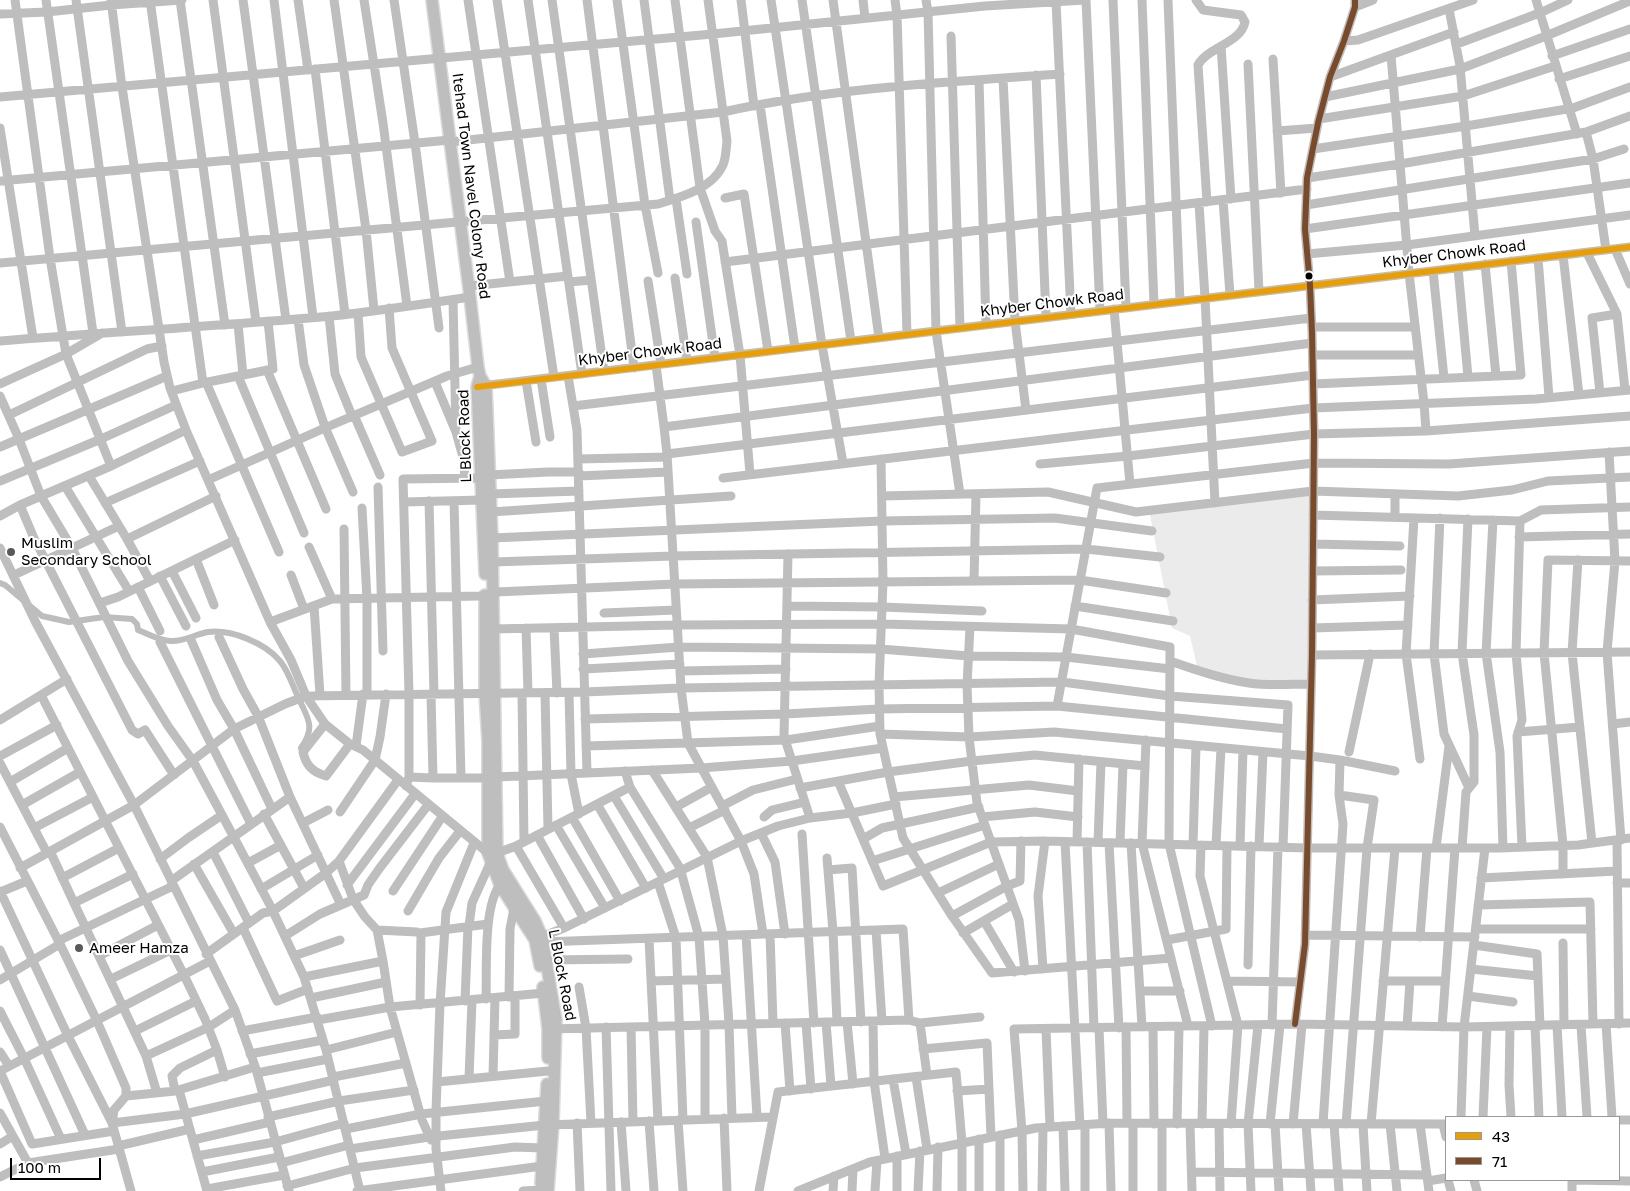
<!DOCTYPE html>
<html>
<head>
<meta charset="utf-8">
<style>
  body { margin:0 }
  #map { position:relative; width:1630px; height:1191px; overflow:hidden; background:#fff; font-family:"Golos Text",sans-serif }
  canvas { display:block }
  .legend { position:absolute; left:1445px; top:1116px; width:175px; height:65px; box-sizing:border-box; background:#fff; border:1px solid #999; margin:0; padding:6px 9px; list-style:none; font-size:15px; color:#000 }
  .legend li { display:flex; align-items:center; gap:10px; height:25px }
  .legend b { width:25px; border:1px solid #999 }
  .scale { position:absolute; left:10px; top:1158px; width:91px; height:22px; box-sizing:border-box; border:2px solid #000; border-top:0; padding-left:6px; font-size:15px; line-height:18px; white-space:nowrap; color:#000; -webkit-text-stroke:4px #fff; paint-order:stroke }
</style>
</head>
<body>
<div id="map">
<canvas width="1630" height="1191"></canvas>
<ul class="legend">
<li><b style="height:6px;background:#eb9e00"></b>43</li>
<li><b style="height:6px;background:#7a4b2a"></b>71</li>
</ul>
<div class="scale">100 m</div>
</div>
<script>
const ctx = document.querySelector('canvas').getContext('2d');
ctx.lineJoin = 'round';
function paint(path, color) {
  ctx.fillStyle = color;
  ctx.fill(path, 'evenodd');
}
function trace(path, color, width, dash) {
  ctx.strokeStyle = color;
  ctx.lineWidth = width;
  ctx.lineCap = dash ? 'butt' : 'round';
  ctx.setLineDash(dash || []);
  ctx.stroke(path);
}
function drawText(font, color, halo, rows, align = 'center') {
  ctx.font = font + ' "Golos Text",sans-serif';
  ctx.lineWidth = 4;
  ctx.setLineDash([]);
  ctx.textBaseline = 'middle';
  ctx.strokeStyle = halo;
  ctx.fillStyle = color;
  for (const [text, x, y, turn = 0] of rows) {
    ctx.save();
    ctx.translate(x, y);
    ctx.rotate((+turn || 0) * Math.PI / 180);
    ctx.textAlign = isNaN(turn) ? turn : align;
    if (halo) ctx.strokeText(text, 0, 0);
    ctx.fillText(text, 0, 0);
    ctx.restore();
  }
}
paint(new Path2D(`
  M1313,488L1311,683L1247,681L1197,666L1190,636L1172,628L1149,510Z`), '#ebebeb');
trace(new Path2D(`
  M0,583L5,585L42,616L69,622L104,617L132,619L137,624L138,630C148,634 160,641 171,641C183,642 196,634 208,632C231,629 265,643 280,661C289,672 293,687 299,699C308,719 316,727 301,748`), '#bdbdbd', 6);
const major = new Path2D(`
  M432,0L470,297L478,367L480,376L486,386L492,538L497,853L503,870L535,921L542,937L556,1020L553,1124L548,1191
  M480,376L477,387L485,574
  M485,595V693L488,742V853L500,885L535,940L540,966
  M543,987L548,1029V1058
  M541,1183L547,1084`);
trace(major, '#dbdbdb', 14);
trace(new Path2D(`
  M46,0L93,333
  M76,0L122,332
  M111,0L122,87L164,362L170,388L186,430L270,622L291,660L306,696L325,724L350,744L363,750L488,853H497L516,846L630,787
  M150,0L203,383L172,391
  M180,0L225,325
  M213,0L256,322
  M243,0L286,320
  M274,0L313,317
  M298,0L308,70
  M334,0L366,230L374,310
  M364,0L383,123L407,306
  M394,0L415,143L439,328
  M468,0L510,282
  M497,0L554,377
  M528,0L582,374
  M552,0L604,371
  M587,0L634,368
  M617,0L645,205L658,273
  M644,0L670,200
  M675,0L700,188L715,231L722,241L740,355L750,474
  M741,0L754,106
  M771,0L822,345L843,463
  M802,0L851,341
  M833,0L879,338
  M863,0L865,18
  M895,0L897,15L907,334
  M926,0L928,12L936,331L960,494
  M1086,0L1100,311
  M1113,0L1126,307
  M1142,0L1154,304
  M1168,0L1180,301
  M1196,0L1203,10L1241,15L1245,22C1241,43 1208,47 1198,65L1207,202
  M1536,0L1577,134
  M1056,2L1071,314
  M1355,7L1373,0
  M1449,9L1460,66L1475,236
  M0,14L47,12L111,5L182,0
  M951,36L960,328
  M1344,41L1358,40L1473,0
  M1457,44L1542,12L1568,0
  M1221,46L1231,199
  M1391,55L1409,273L1424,403L1426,431
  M1552,56L1630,29
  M1273,59L1281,193
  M1248,64L1259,291
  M315,69L345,314
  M1036,75L1046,317
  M1330,77L1454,32
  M1003,78L1015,321L1026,410
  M1559,79L1630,56
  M979,80L986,325
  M0,97L713,34L985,6L1085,0
  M1325,97L1460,69L1546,36L1630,1
  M760,105L795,348
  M1319,119L1463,96L1555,66
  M0,128L33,338
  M1277,131L1317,128
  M1586,132L1593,159L1606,250
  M450,142L723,112C833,88 948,82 1060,74
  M1313,149L1466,126L1573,108L1630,87
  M1307,178L1400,164L1586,132L1630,116
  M0,181L450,140
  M725,198L744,194L768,351
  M676,199L687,274
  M1223,200L1230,295
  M1199,203L1205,298L1215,503
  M1306,205L1593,159L1624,149
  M696,222L715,358
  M1305,229L1630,183
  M1615,249L1630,284
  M1587,253L1617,314L1625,390
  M1307,254L1407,245L1630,215
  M1563,255L1579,395
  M1538,258L1549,397
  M725,262L1307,189
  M0,263L658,204C681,197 712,189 723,165C726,158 726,149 727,141L708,0
  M1485,264L1496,376
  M1458,268L1468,377
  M1433,271L1444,378
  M675,278L687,361
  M648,281L661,364
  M569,282L591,280
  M469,286L568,276
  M1114,309L1130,484
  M358,313L361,357L402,452L432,441L392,348L389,308
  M329,316L335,374L352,416
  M298,319L304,365L325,427L353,492
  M238,324L243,375
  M1312,327H1415
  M0,341C111,332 221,326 332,316C378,311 424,304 470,297
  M1313,355H1418
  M656,365L664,427
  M267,370L326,509
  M238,376L304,533
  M568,376L577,430L587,773
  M541,379L550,437
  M526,381L536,442
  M206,382L279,552
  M435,382L456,432L453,300
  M203,383L273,369L268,321
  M0,384L66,354L102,333
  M1313,384L1521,375L1511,261
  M481,386L1630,247
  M1600,393L1592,318L1617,314
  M0,396L19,439L41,496L72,548L128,661L168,726L193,761L222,815L271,907L304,977L326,1050L360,1191
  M573,406L1311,318
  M9,415L147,349L162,346
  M354,415L380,475
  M456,432L463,457L465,478
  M0,447L167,376
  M1609,452L1615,561L1607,652L1621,840
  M667,454L1313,375
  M578,459L667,457
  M881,459L883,582L879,684L880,734L903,838L952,916L992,973L1171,958
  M1040,464L1128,456L1314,434L1426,431L1630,416
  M111,466L186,430
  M489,475L548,472H579
  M89,476L127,539L216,496
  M579,476L668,472
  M723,478L1313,408L1536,399L1630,390
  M208,480L327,427L447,376L478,367
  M0,481L101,439L176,405
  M65,486L129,591
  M378,487L383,651
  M490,494L579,491
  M882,496L1048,492L1136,512L1313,491L1458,496L1512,490L1548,481L1630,477
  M429,501L434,694
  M454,501L461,778
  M404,502L482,500
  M105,503L200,461
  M20,505L33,536L132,730L138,734L145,730L174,775
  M362,508L367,599V694
  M491,512L731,496
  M1313,515L1520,521L1541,510L1630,507
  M0,516L20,505L111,466L66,354L50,258L15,0
  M1395,517V494
  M1414,518L1406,654L1420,759
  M1440,518L1434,654L1444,734L1469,788
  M1493,520L1486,653L1500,752L1503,848
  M1520,521L1516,653L1522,720L1517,736L1522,847
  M344,529L346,694
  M1519,537L1630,534
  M492,538L882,521L1055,518L1152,531
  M127,539L150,581
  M1313,544L1400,546
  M309,547L332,599
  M0,548L35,621L134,805L235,1010L256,1069L289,1191
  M788,554L784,736L810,818
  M196,559L214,605
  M1578,560L1572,653L1592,843
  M493,562L673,556L1086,549L1160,557
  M172,571L196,618
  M1313,571L1401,570
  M14,575L119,526
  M291,575L304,609
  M160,576L186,626
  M974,581L976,494
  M138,587L160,631
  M1312,600L1410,596
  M100,603L118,597L235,540
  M314,606L320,695
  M787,606L882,607L982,611
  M1075,606L1173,621
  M604,613L676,610
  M270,622L332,599L480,596L496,592L675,584L1080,580L1166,593
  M970,627L967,685L969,737L977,803L1019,920L1025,971
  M526,628L528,693
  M554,628L557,693
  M1312,628L1408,625
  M493,629L677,625L882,624L1071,629L1170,647L1169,844L1212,1026
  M191,640L217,700L234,729L272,809
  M160,642L251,824
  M583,654L679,647L880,649L969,656L1066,657L1170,669
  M1312,655L1630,652
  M1170,661C1196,670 1222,679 1249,683C1269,686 1290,684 1311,684
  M583,669L680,664
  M680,671L786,669
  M522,693L524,842
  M545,693L548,829
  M569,693L571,774L579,814
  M431,694L433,778H487
  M41,695L184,975L205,1019L217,1050L180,1068L172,1076L175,1091
  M1057,706L1097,488L1314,463L1449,464L1630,451
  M585,719L785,714L879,709L1057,706L1287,729
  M0,720L67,679
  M325,724L303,752C306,766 313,772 326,776L350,744
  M1613,724L1630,722
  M1518,732L1580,727
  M880,734L969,737L1054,732L1310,756L1340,760L1339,795L1343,824L1323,1124
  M1146,740L1142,843L1188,1026
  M356,746L363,694
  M586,746L786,740L880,726
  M1349,752L1370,654
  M0,756L57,725
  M1340,760L1395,771
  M0,763L47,853
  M652,770L707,857L723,936L729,1024L732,1118
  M625,771L630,787L680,868L699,937L705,1025V1119
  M409,777L433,778
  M496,777L701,768L792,761L883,748
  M838,781L883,886L991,842L1045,841L1308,848H1500L1578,845L1630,838
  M10,782L68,748
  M406,786L409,777V694L403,479L481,478
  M800,788L888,772L972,761L1035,755L1145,766
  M1339,795L1374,800L1367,848L1346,1124
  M614,796L664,879
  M894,797L1029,785L1078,791
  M597,804L646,888
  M22,805L80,772
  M722,806L753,790L797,779
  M676,807L712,787
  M340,812L375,760L380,737L386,694
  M264,814L304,888
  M572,817L620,901
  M764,817L772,810L805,802
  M982,817L1035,812L1078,817
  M303,823L328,810
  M556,825L605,908
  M0,827L60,944L97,1021L126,1088V1096L114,1110L112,1123L131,1191
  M34,828L93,797
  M689,828L725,810
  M761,833L775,862L785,934
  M802,834L814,1023
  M537,835L584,919
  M863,839L882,828L979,807
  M1617,841L1619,1024
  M1065,842L1080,1125
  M1077,842L1079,759
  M1087,842L1094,1028
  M1098,842L1101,762
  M1109,843L1119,1028
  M1120,843L1123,764
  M1131,843L1142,1027
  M1193,845L1196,746
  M1201,845L1200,876L1238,1025L1231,1124
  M1216,845L1221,748
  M516,846L564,928
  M1240,846L1243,750
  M1259,846L1263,752
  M1436,848L1449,746
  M1462,848L1466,792L1474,782V735L1462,653L1468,519
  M50,851L74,903
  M213,852L249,923
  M827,858L833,932L837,1022
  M160,859L188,838L222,815
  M339,861L353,899L365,917L377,930L383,961L390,1007L422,1120L431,1140
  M872,861L985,825
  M248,863L281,845
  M194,864L234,934
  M20,868L134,805L234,729L285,704L306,696L584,692L681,688L1062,682L1170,696L1288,705L1283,847
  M828,870L852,868L861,1022
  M133,874L74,903L146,1056L209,1027L235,1010
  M1563,874V845L1544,653L1548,560L1630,561
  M62,878L119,848
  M1481,878L1617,871
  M171,881L290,797
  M658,882L676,938L683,1120
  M1617,883H1630
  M347,885L415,794
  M261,889L318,855
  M0,891L68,1036L112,1123L185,1114L334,1080
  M393,891L442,817
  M0,892L27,881
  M938,893L999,864
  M341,905L326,873L339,861L398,780
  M1478,905L1590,902L1593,1024
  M408,911L439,858L460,831
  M952,916L1007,886L1020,881L1021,841
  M984,921L1014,972
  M469,926L472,903L491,861
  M243,928L277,1001L308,989
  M1476,929H1591
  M377,930L417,932L421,934L420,1005
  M876,930L882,1021
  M420,933L488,924
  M963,933L1013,904
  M763,934L754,874L741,841L688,743L681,688L667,454L664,427L1312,343
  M770,934L773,1023
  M746,935L757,1117
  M1305,935L1475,937
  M285,936L320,914L364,895L368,885L379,869L428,805
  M1420,937L1427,848
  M536,939L564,928L741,841L778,826L810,818L852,813L896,804
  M649,939L658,1121
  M1167,940L1226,929L1227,846
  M58,941L173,886
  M543,942L903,929L909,1020L550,1029
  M1563,943L1564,1025
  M1474,945L1537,954L1540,1026
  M0,950L85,1135
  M206,954L263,913L273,911L326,873L290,797L258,716L243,689L219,637
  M99,956L158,925
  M294,956L340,940
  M546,960L628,959
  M1248,965L1251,846
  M1043,969L1038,896L1045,841
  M1471,969L1538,976
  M304,977L383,961
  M111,979L171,950
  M0,980L60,944
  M651,981L726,979
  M1227,981L1300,982
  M1383,981H1445
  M579,987L586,1028L591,1123
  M1140,991H1180
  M1468,996L1513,1002
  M509,997L510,929L514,908
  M311,998L386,982
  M486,999C487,971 483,906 500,885
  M465,1001L468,926
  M0,1011L24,1058L61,1139
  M318,1020L390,1007L544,993
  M909,1020L920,1023L927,1075
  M873,1021L874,1081L885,1158
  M826,1022L831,1086
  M847,1022L853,1084
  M785,1023L790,1091
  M806,1023L811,1089
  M920,1023L980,1017
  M1295,1024L1305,944L1312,655L1314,434L1312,332L1310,285L1305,229L1307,178L1318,123L1330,77L1344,41L1355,7V0
  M1606,1024L1612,1117
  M1272,1025L1278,847
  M1557,1025L1562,1117
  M1581,1025L1587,1117
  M1407,1026L1410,981
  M1510,1026L1509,1085L1511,1117
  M1535,1026L1539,1117
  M606,1027L611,1191
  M631,1027L633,1121
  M1126,1027L1127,1123
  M1153,1027L1154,1124
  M1442,1027L1455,848
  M1099,1028L1103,1124
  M1046,1029L1050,1127
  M135,1031L196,1001
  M242,1031L317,1017
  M494,1035L515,1034V996
  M923,1049L987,1043L991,1137
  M217,1050L225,1077
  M326,1050L397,1032
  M0,1052L9,1066
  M250,1054L323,1040
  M146,1056L157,1093
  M0,1071L210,961
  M0,1071L32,1144L114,1131
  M257,1073L328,1059
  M493,1076L495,998
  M333,1077L406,1063
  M916,1077L927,1149
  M469,1078L472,1001
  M893,1079L906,1154
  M437,1082L548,1071
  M179,1090L207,1191
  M957,1091L989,1089
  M126,1096L175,1091L255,1067
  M0,1113L28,1163L119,1149
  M268,1117L339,1101L414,1090
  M1461,1117L1464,1027L1485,848
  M1483,1117L1487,1027
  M724,1118L727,1191
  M678,1120L683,1191
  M1619,1120H1630
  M649,1121L654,1191
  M621,1122L626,1191
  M577,1123L580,1191
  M1109,1123L1111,1191
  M1133,1124V1191
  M1162,1124V1191
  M1177,1124L1179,1027
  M1202,1124L1204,1026
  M1219,1124L1220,1191
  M1270,1124L1280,1025
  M1275,1124L1279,1191
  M1293,1124L1302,1025
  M1306,1124L1311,1191
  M1334,1124L1339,1191
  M1371,1124L1395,848
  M1390,1124L1397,1191
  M1420,1124L1429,1191
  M1443,1124L1446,1137
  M1085,1125V1191
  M1190,1125L1192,1191
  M1363,1125L1367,1191
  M1063,1126L1065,1191
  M346,1129L421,1114L546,1101
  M1000,1135V1191
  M193,1140L270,1122
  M0,1144L13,1136
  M118,1146L190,1129
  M350,1149L429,1137L545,1125L772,1117
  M197,1156L275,1142L344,1123
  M897,1156V1191
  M281,1163L349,1145
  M202,1172L279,1157
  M1192,1172L1427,1175
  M0,1177L28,1163
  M1448,1180L1451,1191
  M1474,1180L1477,1191
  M1572,1180L1630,1181
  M1572,1180V1191
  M1428,1181L1446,1178
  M287,1186L355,1168L515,1147L543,1148
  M207,1189L284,1175
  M357,1191L542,1166
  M441,1191L436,1149V1110L440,1004L446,912L474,843
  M523,1191L540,1190
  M759,1191L778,1092L956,1072L962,1143V1191
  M798,1191L870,1162L1036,1128L1109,1123L1446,1124
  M833,1191L834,1176
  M852,1191L853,1169
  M875,1191L877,1161
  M918,1191L920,1151
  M937,1191L938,1147
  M979,1191V1139
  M1023,1191L1022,1131L1014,1029L1295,1024L1464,1027L1630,1023
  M1042,1191L1043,1128
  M1251,1191L1248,1124L1258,1025`), '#bebebe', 9);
trace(major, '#bebebe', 11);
trace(new Path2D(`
  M477,387L1630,247`), '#eb9e00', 6);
trace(new Path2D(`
  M1295,1024L1305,944L1312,655L1314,434L1312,332L1310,285L1305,229L1307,178L1318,123L1330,77L1344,41L1355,7V0`), '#7a4b2a', 6);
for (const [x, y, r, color] of [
  [1309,276,4.5,"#000"],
  [11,552,5,"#595959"],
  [79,948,5,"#595959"]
]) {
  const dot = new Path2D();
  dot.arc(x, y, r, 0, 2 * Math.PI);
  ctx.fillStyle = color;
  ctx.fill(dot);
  trace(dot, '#fff', 2);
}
drawText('15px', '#000', '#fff', [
  ["Itehad Town Navel Colony Road",471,186,83],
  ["Khyber Chowk Road",1454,254,-7],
  ["Khyber Chowk Road",1052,303,-7],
  ["Khyber Chowk Road",650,352,-7],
  ["L Block Road",465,436,-92],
  ["L Block Road",562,975,79]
]);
drawText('15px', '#000', '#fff', [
  ["Muslim",21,543],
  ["Secondary School",21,560],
  ["Ameer Hamza",89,948]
], 'left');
</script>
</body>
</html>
